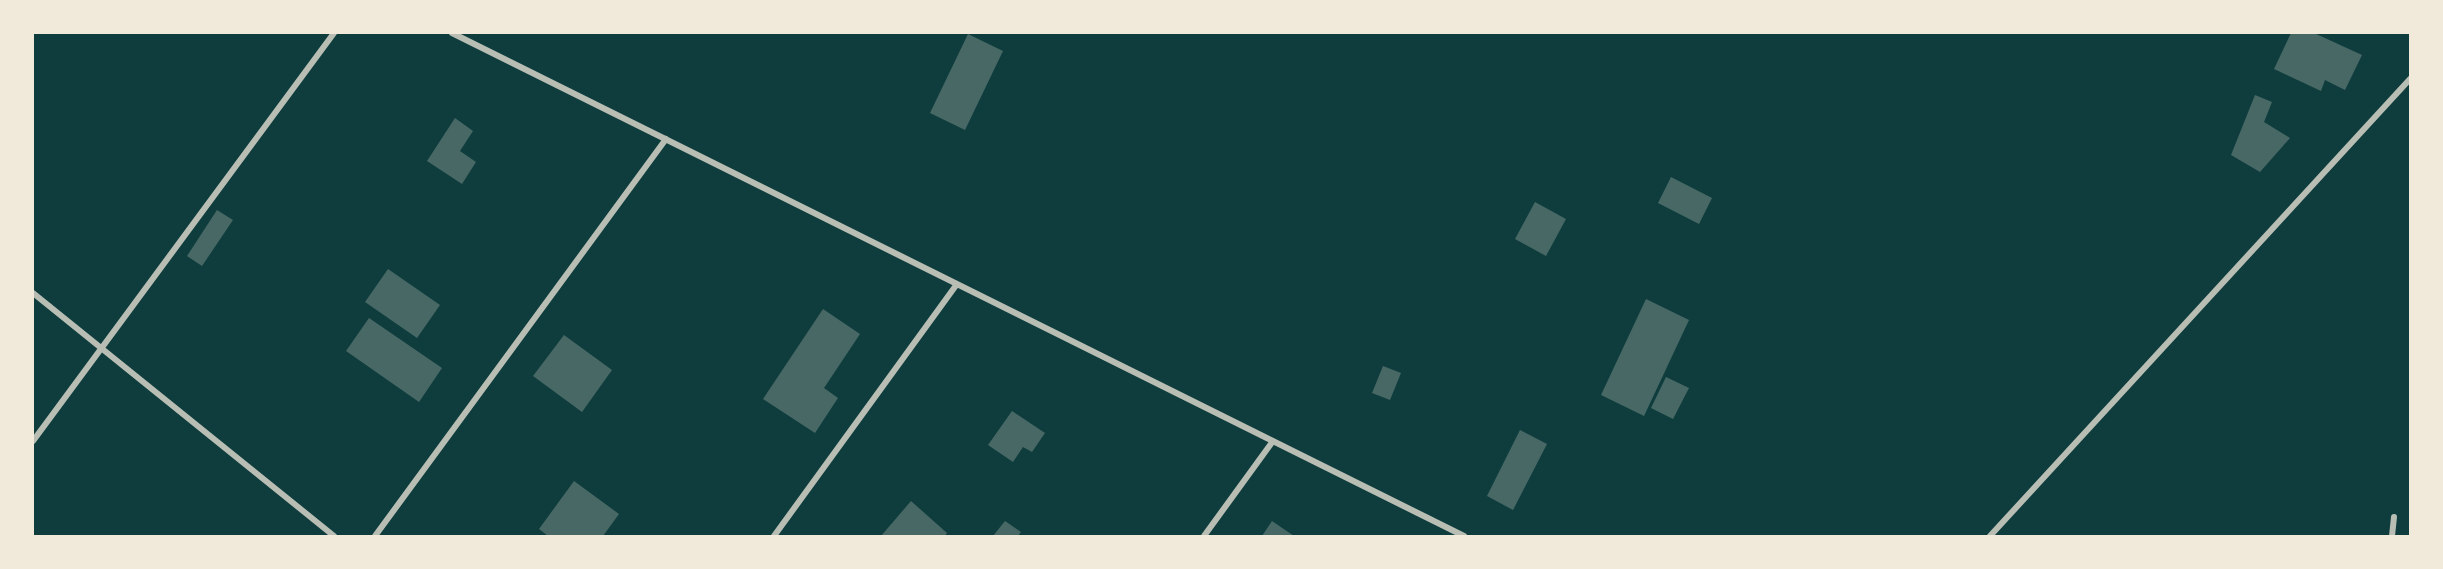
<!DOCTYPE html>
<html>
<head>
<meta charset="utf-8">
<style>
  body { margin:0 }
  #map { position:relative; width:2443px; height:569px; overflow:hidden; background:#0f3d3e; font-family:"Asap Condensed",sans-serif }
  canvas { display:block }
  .frame { position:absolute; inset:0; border:34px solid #f1e9da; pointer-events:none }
</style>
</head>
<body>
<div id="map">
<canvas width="2443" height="569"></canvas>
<div class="frame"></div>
</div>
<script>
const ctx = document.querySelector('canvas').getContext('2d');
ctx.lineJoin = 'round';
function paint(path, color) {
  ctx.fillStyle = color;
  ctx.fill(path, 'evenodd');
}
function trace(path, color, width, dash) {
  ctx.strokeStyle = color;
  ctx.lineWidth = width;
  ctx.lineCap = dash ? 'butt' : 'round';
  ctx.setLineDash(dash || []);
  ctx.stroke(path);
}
paint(new Path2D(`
  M2291,33H2314L2362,55L2345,90L2325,80L2321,91L2274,69Z
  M968,34L1003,51L965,130L930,113Z
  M2255,95L2272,102L2264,122L2290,138L2260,172L2231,155Z
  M455,118L473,131L460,151L476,162L462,184L427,161Z
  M1671,177L1712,198L1699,224L1658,203Z
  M1535,202L1566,219L1546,256L1515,239Z
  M217,210L233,220L202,266L187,256Z
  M388,269L440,305L417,338L365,302Z
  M1646,299L1689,320L1644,416L1601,395Z
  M823,309L860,334L824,388L838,398L815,433L763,399Z
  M369,318L442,368L419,402L346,351Z
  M564,335L612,370L582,412L533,376Z
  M1383,366L1401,373L1390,400L1372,393Z
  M1666,377L1689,388L1673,419L1651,408Z
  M1012,411L1045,433L1032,452L1023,447L1013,462L988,445Z
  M1520,430L1547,444L1513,510L1487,496Z
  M574,481L619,514L603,536H548L539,529Z
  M911,501L947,533L945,536H881Z
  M1005,521L1021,532L1018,536H993Z
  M1272,521L1294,536H1262Z`), '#486865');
trace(new Path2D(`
  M452,33L1464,536
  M33,293L334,536
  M33,441L334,33
  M375,536L666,139
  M774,536L957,284
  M1204,536L1273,441
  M1990,536L2410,79
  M2392,536L2394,517`), '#b8beb3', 6);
</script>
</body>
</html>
